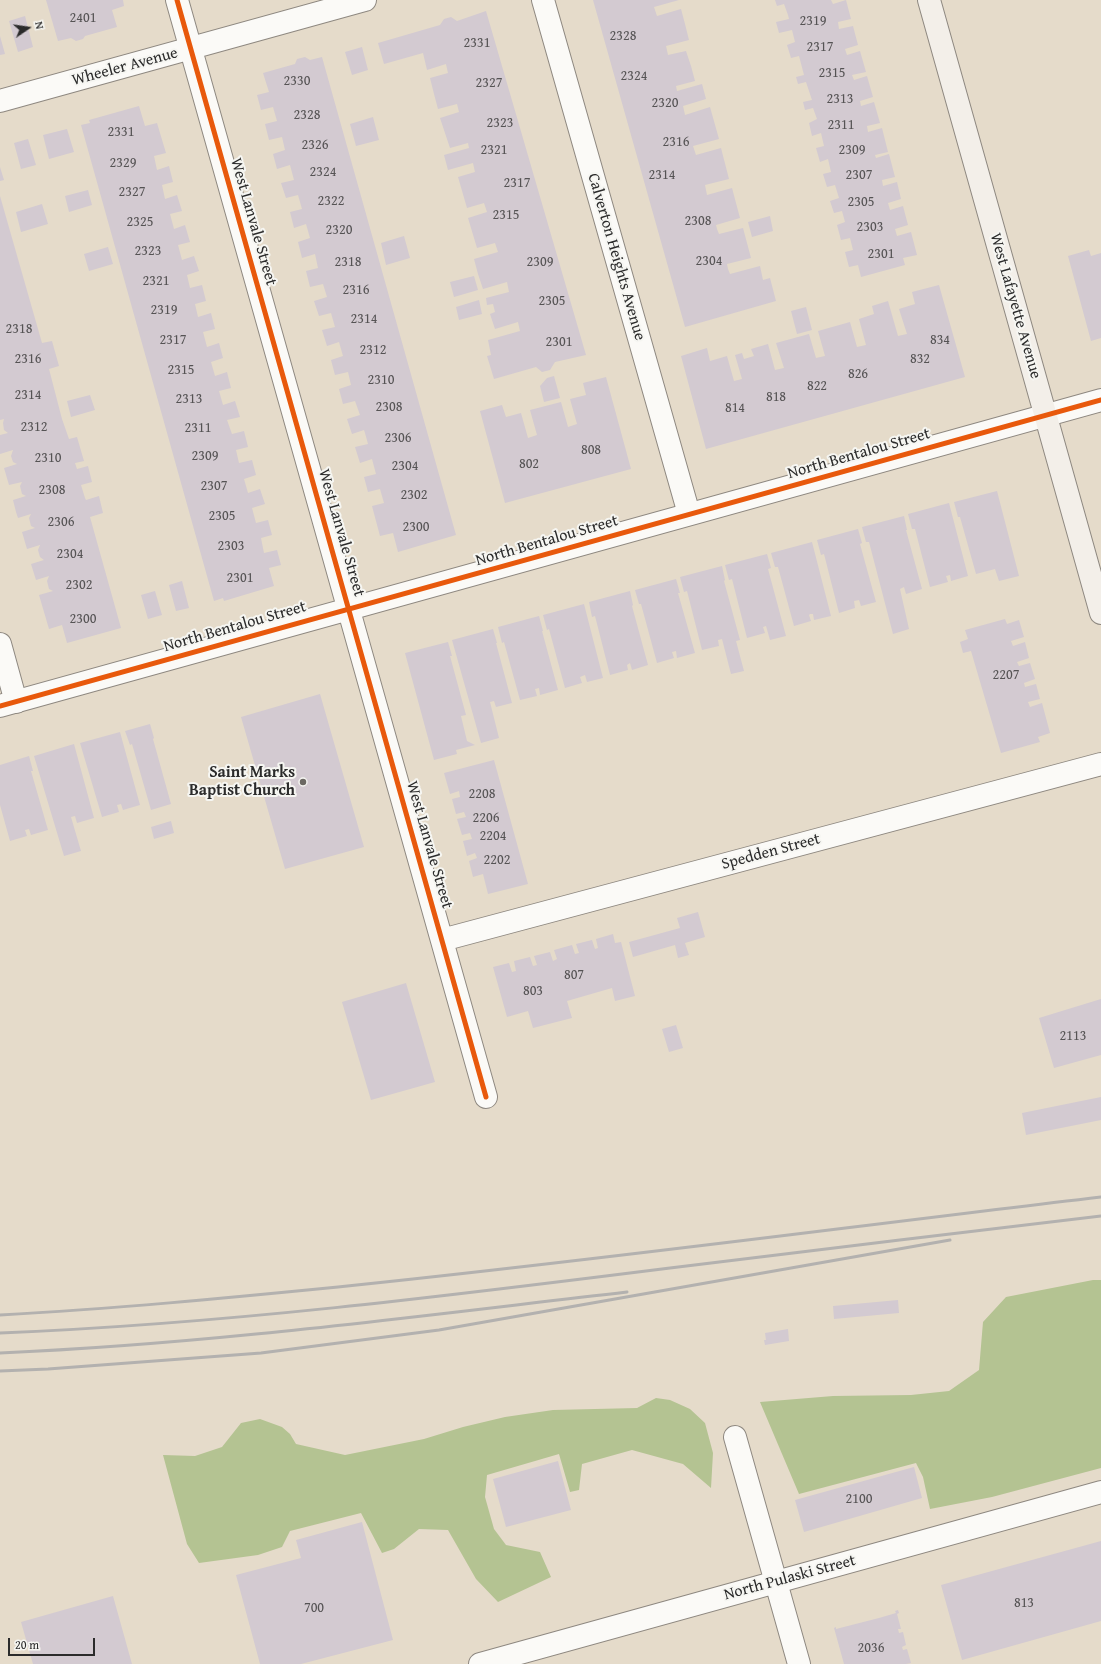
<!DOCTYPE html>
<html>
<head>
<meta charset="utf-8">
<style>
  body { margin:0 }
  #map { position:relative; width:1101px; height:1664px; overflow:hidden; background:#e5dbca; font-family:"Gentium Book Plus",serif }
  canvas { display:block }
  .north { position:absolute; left:8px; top:8px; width:40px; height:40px; -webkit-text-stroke:3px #f6f6f2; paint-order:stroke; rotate:77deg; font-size:11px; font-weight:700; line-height:16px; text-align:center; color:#2b2b2b }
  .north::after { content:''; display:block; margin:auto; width:14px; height:18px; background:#2b2b2b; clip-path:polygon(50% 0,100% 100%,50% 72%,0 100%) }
  .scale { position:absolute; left:8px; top:1638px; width:87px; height:18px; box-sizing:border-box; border:2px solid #2b2b2b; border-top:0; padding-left:5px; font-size:12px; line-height:14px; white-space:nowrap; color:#2b2b2b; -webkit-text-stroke:3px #f6f6f2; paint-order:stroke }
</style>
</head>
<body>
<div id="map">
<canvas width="1101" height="1664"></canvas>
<div class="north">N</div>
<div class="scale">20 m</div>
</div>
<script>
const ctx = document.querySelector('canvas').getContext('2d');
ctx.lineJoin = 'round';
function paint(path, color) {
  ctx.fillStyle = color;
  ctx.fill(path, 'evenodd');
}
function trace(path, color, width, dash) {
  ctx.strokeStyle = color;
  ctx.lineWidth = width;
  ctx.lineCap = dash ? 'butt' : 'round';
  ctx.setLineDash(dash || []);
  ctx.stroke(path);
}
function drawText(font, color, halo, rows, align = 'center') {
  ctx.font = font + ' "Gentium Book Plus",serif';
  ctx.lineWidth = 4;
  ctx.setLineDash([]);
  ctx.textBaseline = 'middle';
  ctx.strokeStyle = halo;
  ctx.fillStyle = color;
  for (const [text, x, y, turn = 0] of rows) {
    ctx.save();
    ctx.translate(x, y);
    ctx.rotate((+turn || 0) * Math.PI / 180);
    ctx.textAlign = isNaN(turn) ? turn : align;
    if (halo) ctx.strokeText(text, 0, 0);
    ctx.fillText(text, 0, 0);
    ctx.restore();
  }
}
paint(new Path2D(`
  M1093,1280H1101V1468L992,1497L930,1509L923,1477L916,1463L799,1494L760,1402L833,1396L911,1395L949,1391L979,1370L983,1322L1006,1297Z
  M656,1398L670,1400L690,1409L705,1423L713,1453L711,1488L683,1464L632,1450L582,1464L579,1490L570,1492L559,1454L487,1475L485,1497L494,1529L506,1545L540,1552L551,1577L498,1602L476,1579L448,1530L419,1529L394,1549L382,1553L361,1513L290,1531L282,1547L258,1555L199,1563L187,1544L163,1455L195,1456L222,1447L241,1423L260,1419L282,1427L290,1434L296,1444L345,1455L424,1439L463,1427L505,1417L553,1410L637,1408Z`), '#b4c392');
paint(new Path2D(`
  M46,0H123L124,6L112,10L117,27L85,36L83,39L76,41L71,38L58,41Z
  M593,0H679L654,7L657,16L681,9L685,24L689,40L666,46L668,55L686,51L691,66L695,81L676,86L677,91L702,84L706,99L683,106L685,115L710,107L719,139L693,146L696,155L721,148L729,179L705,185L707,195L732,188L740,218L716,225L717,229L719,234L743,228L751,258L727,264L728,269L730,274L760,266L763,280L770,278L776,301L685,327Z
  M775,0H831L833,4L846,0L851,19L838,22L839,29L853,26L858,45L845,49L847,55L860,51L866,72L852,75L854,80L867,76L873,97L860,101L861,106L874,102L880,123L867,126L868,132L882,128L888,152L875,155L876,158L889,154L895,177L882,180L883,186L897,182L901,199L888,203L890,210L903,206L908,225L895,229L897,236L911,232L917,255L903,258L905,265L861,277L858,265L849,267L845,252L853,250L850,238L841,240L837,225L845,222L842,211L834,213L830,201L839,198L835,185L827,187L823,174L831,172L828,159L820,162L816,148L824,146L821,133L812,136L809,123L817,119L813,108L805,110L803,102L812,100L806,82L798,84L796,77L804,75L799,56L791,58L787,45L795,42L792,30L779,33L776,22L789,19L788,15L784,4L777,6Z
  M486,11L586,355L555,362L550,370L542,372L536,367L494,379L487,356L491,355L488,340L520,331L518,322L495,329L490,314L495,312L493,304L487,305L486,298L509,292L507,282L483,289L478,274L474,259L498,252L495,243L477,248L468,218L487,212L484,203L467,208L458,177L475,172L473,163L448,170L444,155L469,148L468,143L450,148L440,118L459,112L457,104L438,109L434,94L430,78L448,73L446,64L427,70L423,53L384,64L378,43L440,25L444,19L451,17L457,21Z
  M25,16L33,47L18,52L9,21Z
  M0,36L5,54L0,55Z
  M362,47L368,70L352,75L345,52Z
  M305,57L310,60L322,57L456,535L398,552L393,533L380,536L372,506L384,503L380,489L368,492L364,477L376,474L372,459L360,463L355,447L368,444L365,433L364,430L352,434L347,419L360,415L355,401L343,404L339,389L351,385L348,372L335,375L331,360L343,356L339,342L327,346L322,330L335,327L331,313L319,316L314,301L327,297L323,284L310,287L306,271L318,268L315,254L302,258L298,242L310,238L306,224L294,228L290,212L302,209L298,195L286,198L281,183L294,180L290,165L277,169L273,154L285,150L282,137L269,140L265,124L277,121L273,107L261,110L257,95L269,92L263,73L295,64L297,59Z
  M139,106L145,126L157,123L166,153L154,156L157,170L169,166L173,182L162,185L165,199L177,195L182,211L170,214L174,229L185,225L190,242L178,245L182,260L194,256L199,271L187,275L190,288L202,285L206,301L195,304L198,317L211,313L215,329L203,332L207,347L219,343L223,358L211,362L215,376L227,372L231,388L219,391L223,405L235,401L240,417L227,420L232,434L244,431L248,447L236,450L239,463L252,460L256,475L244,479L248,493L260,489L265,504L252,508L256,523L268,520L272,535L261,538L264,553L277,550L281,565L269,568L274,586L224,601L223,598L214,601L81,125L90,123L89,120Z
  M373,117L379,140L356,146L350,124Z
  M67,129L74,152L49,159L43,135Z
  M28,139L36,165L21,169L14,143Z
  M0,167L4,180L0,181Z
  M88,190L92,205L69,212L65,196Z
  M0,196L42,343L52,341L59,366L49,369L62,419L69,439L77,437L84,461L75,463L77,469L88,466L92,482L81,485L85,498L86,500L99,496L103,513L90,517L121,628L67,643L62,625L49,629L39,595L53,591L49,589L47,581L49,576L36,580L31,564L44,560L40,557L38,550L40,545L27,549L22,532L35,528L31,526L29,518L31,514L18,518L16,512L13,500L26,496L22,494L20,486L22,482L9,485L4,468L17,464L13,462L11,456L13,450L0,454V435L8,433L4,430L3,423L4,419L0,420Z
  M42,204L48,224L21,232L16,212Z
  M770,216L773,231L752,237L748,222Z
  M404,236L410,258L386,265L381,243Z
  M108,247L113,264L89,271L84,254Z
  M1089,250L1091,256L1101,253V338L1091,341L1068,256Z
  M474,276L478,290L454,297L450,282Z
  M939,285L965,377L706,449L681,356L707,348L710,361L727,356L734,381L742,379L735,355L742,353L744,359L754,356L751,349L768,344L775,370L784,368L776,343L809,334L816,358L825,356L818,331L850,322L857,347L866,345L859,319L874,314L872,306L888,301L898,336L907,334L899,309L915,304L912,292Z
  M479,300L482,314L459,320L456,307Z
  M806,307L812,330L797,334L791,311Z
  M554,376L560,398L544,402L540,386L547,378Z
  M606,377L631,469L505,503L480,411L502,405L506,417L521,413L528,438L537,435L530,410L561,402L568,427L577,424L570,399L586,395L583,383Z
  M90,395L95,410L71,417L67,401Z
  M997,491L1019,576L999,581L995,569L976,574L960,517H958L954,502Z
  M949,503L968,576L951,581L950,575L946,576L948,582L930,587L915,529H912L908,514Z
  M904,516L907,530H906L922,589L906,594L904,587L900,589L909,629L893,634L869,542H866L862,527Z
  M858,529L862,543L860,544L876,602L861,606L859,600L854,601L855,608L839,613L824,554L821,555L817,540Z
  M812,542L831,616L814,620L813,614H810L809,615L811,621L794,626L778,567H775L771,553Z
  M767,554L771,568L768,569L786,636L770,640L766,626L763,627L765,633L747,638L732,579L729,580L725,565Z
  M722,566L725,580L724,581L740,640L736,641L744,671L731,674L722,639L718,640L719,646L702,650L687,591L684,592L680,577Z
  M676,579L680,593H678L695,653L677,658L676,651L672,652L674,658L657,663L641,604H639L635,590Z
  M182,581L189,608L176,611L169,585Z
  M155,591L162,615L148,619L141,595Z
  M630,591L633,605L632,606L648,665L632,670L630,663L627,665L628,670L610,675L595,616L592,617L589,602Z
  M584,604L603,678L587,682L585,675L580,677L582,683L565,688L549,629L547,630L543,615Z
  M539,616L543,631H542L558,690L540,695L539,688L535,689L537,696L520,700L504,642L502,643L498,627Z
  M1005,619L1007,624L1019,620L1024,637L1011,641L1013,646L1025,642L1029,658L1017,662L1019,666L1030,663L1035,679L1024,683L1025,687L1036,684L1040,699L1028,702L1030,707L1042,703L1050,733L1038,737L1040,742L1001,753L971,651L963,653L960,642L968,639L965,630Z
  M493,629L497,643H496L512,703L496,707L494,701L490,702L499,738L481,743L452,640Z
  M448,642L452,656H450L466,715L461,716L467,741L475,745L456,750L457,754L434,760L405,653Z
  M320,694L364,847L285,869L241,717Z
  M150,724L154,738L153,739L171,804L151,810L132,744L130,745L125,731Z
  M120,732L140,805L123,810L121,804L117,805L119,812L102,817L80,743Z
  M74,744L94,818L77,823L75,816L71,817L81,851L64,856L34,756Z
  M29,756L33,771H31L48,830L31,835L29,829L25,830L27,836L10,841L0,805V765Z
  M494,760L528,884L488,894L483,874L473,877L469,861L477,858L475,853L467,856L463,841L472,839L470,833L462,835L457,819L466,817L464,812L456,814L452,799L460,797L459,791L450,794L444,773Z
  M171,821L174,833L154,839L151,827Z
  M698,912L705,937L685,943L689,955L678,958L675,945L633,957L629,942L680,928L677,918Z
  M613,934L615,943L621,942L635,996L615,1001L612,988L567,1001L572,1018L533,1028L528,1011L507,1017L493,967L509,963L512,972L516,971L514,961L530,957L533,966L537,965L534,956L550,952L553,961L557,959L554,950L572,945L575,954L579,953L576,944L592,940L595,949L598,948L596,939Z
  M406,983L435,1082L371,1100L342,1002Z
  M1101,999V1055L1054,1068L1039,1018Z
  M676,1025L683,1048L669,1052L662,1029Z
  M1101,1097V1120L1026,1135L1022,1113Z
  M898,1300L899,1313L834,1319L833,1306Z
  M788,1329L789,1341L765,1345L764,1340H766L765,1333Z
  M558,1461L571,1510L506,1527L493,1479Z
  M914,1467L922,1498L804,1532L795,1500Z
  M362,1522L393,1640L301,1664H260L236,1575L301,1558L296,1540Z
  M1101,1541V1621L962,1660L941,1585Z
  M113,1596L132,1664H33L21,1622Z
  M898,1610L899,1613L897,1614L901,1629H898L899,1633L903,1632L906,1645L902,1647L903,1650L907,1649L911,1663L906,1664H844L834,1628L836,1627V1629L879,1618L896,1613L895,1611Z`), '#d3cad1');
const minor = new Path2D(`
  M177,0L486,1097
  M543,0L689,514
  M0,101L365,0
  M0,644L16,702
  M442,940L1101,764
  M735,1437L799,1664
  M480,1664L1101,1492`);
const tertiary = new Path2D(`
  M0,706L1101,400`);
const secondary = new Path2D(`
  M929,0L1101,613`);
trace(minor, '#8e8880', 24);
trace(tertiary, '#8e8880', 24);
trace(secondary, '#8e8880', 24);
trace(minor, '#fbfaf7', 22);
trace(tertiary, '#fbfaf7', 22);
trace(secondary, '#f3efe9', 22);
trace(new Path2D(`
  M0,1315C113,1309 226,1298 338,1287C593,1261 847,1227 1101,1197
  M0,1333C224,1324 447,1296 670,1268C814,1250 957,1233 1101,1216
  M0,1353C210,1344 418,1316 627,1292
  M0,1371L48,1369L261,1353L439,1330L950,1240`), '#b3b1af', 3);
trace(new Path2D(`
  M177,0L486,1097
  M0,706L1101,400`), '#e8590c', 5);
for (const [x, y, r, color] of [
  [303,782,4,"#6c6963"]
]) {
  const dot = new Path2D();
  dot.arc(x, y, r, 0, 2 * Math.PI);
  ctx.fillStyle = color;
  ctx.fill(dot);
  trace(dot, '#f6f6f2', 1.5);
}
drawText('14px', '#555354', null, [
  ["2401",83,18],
  ["2319",813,21],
  ["2328",623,36],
  ["2331",477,43],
  ["2317",820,47],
  ["2315",832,73],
  ["2324",634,76],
  ["2330",297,81],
  ["2327",489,83],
  ["2313",840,99],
  ["2320",665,103],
  ["2328",307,115],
  ["2323",500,123],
  ["2311",841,125],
  ["2331",121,132],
  ["2316",676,142],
  ["2326",315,145],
  ["2321",494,150],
  ["2309",852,150],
  ["2329",123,163],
  ["2324",323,172],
  ["2314",662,175],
  ["2307",859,175],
  ["2317",517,183],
  ["2327",132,192],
  ["2322",331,201],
  ["2305",861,202],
  ["2315",506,215],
  ["2308",698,221],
  ["2325",140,222],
  ["2303",870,227],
  ["2320",339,230],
  ["2323",148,251],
  ["2301",881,254],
  ["2304",709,261],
  ["2318",348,262],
  ["2309",540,262],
  ["2321",156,281],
  ["2316",356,290],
  ["2305",552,301],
  ["2319",164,310],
  ["2314",364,319],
  ["2318",19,329],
  ["2317",173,340],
  ["834",940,340],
  ["2301",559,342],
  ["2312",373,350],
  ["2316",28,359],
  ["832",920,359],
  ["2315",181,370],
  ["826",858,374],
  ["2310",381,380],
  ["822",817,386],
  ["2314",28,395],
  ["818",776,397],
  ["2313",189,399],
  ["2308",389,407],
  ["814",735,408],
  ["2312",34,427],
  ["2311",198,428],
  ["2306",398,438],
  ["808",591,450],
  ["2309",205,456],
  ["2310",48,458],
  ["802",529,464],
  ["2304",405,466],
  ["2307",214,486],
  ["2308",52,490],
  ["2302",414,495],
  ["2305",222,516],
  ["2306",61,522],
  ["2300",416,527],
  ["2303",231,546],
  ["2304",70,554],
  ["2301",240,578],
  ["2302",79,585],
  ["2300",83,619],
  ["2207",1006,675],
  ["2208",482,794],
  ["2206",486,818],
  ["2204",493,836],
  ["2202",497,860],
  ["807",574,975],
  ["803",533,991],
  ["2113",1073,1036],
  ["2100",859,1499],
  ["813",1024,1603],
  ["700",314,1608],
  ["2036",871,1648]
]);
drawText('16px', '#2b2b2b', '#f6f6f2', [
  ["Wheeler Avenue",125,67,-15],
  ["West Lanvale Street",253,222,74],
  ["Calverton Heights Avenue",616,257,74],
  ["West Lafayette Avenue",1015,306,74],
  ["North Bentalou Street",859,454,-16],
  ["West Lanvale Street",341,533,74],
  ["North Bentalou Street",547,541,-16],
  ["North Bentalou Street",235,627,-16],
  ["West Lanvale Street",429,845,74],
  ["Spedden Street",771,852,-15],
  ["North Pulaski Street",790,1578,-15]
]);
drawText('bold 16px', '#2b2b2b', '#f6f6f2', [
  ["Saint Marks",295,773],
  ["Baptist Church",295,791]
], 'right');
</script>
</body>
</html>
